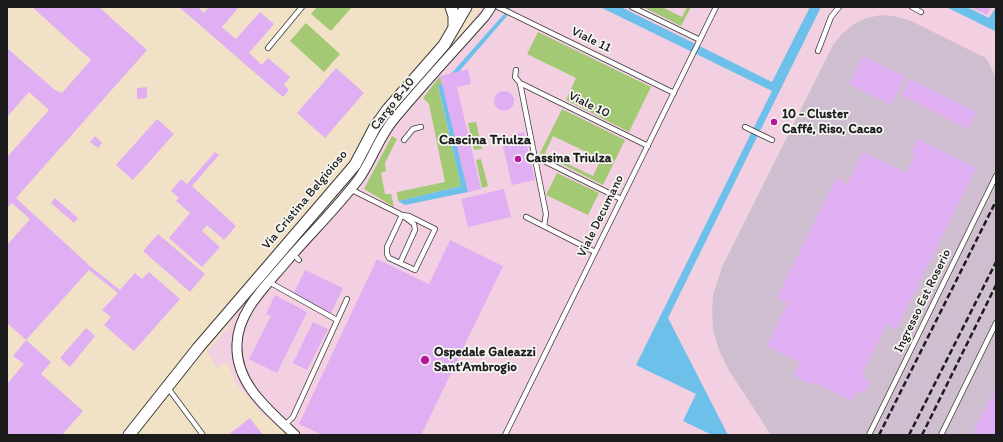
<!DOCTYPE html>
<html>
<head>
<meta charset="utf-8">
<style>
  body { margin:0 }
  #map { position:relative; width:1003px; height:442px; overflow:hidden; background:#f1e2c7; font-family:Itim,sans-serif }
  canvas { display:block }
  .frame { position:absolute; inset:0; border:8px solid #1c1c1c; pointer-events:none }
</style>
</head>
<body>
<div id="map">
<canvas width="1003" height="442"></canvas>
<div class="frame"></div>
</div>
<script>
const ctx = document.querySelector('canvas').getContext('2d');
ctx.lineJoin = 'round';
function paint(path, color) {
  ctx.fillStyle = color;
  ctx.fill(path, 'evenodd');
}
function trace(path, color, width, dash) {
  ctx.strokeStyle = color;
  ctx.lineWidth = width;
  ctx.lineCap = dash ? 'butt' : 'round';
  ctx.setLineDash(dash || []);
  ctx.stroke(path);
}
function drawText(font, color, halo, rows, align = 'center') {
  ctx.font = font + ' Itim,sans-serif';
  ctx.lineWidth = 3.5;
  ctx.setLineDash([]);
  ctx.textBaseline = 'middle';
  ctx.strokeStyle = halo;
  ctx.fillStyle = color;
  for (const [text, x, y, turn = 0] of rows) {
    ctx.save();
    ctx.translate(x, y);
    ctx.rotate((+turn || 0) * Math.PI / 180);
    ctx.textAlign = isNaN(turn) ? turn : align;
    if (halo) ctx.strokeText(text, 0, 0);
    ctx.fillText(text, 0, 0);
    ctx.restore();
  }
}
paint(new Path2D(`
  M482,7H996V77L986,58L866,18L854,24L842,34L833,45L722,267L717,280L712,311L713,330L719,350L728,369L771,435H295L262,414L235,382L227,362L216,368L207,351L228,328L232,319L252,292L355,177L393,114L467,28Z`), '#f2d0e2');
paint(new Path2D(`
  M881,15L893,16L909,20L986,58L996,77V435H771L728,369L719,350L713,330L712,311L713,295L722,267L833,45L842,34L854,24L866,18Z`), '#cfbed0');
paint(new Path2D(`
  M317,7H352L331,31L311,14Z
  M643,7H662L682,17L687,7H691L681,26Z
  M306,23L340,54L324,72L290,41Z
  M538,32L651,87L629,132L566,100L576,78L527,54Z
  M440,76L442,84L438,86L461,186L398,201L397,192L445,182L429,104L423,98Z
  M562,109L625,140L603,185L540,153ZM553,136L601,159L593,176L545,153Z
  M476,122L482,149L474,150L468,123Z
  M392,136L397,139L385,163L386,171L381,173L385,194H391L394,207L364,189Z
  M481,159L488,186L482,188L476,160Z
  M557,173L599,193L588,215L546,195Z`), '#a4c974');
paint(new Path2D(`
  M507,7H511L507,16L444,89L468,192L405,205L398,201L461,186L438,85L442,84L504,14Z
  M600,7H621L772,82L810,7H821L668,318L728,435H712L683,421L696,394L636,365L772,91Z
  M946,7H967L989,18L996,7V29L995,31Z`), '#6dc0e9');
paint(new Path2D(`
  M32,7H99L147,50L16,198L91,267L120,290L135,273L142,279L149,272L180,299L134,351L104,325L111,317L102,310L118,293L89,270L26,340L7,323V245L30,219L12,203L7,208V157L49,110L29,92L7,117V48L55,90L62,93L91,60Z
  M179,7H198L204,13L209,7H239L222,27L236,39L260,12L274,24L249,53L262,65L268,58L290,77L284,85L289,90L283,97Z
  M970,7H991L987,15Z
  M863,56L905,77L891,105L849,84Z
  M336,68L364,93L325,138L297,113Z
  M468,69L471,84L457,87L481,189L468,192L440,76Z
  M910,79L976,112L968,129L901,95Z
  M147,87V98L137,99V88Z
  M494 101a10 10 0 1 1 20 0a10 10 0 1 1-20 0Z
  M157,119L174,134L133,180L116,165Z
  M524,132L535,180L512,185L501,138Z
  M95,136L102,143L98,148L90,142Z
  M918,139L976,168L896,329L887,324L861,377L870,382L864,393L858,390L851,401L814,382L812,385L794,376L800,363L767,346L788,303L777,298L836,178L847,184L863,152L906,173L915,155L911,153Z
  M215,152L219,155L192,186L236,226L224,240L207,225L202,231L220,247L202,267L169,238L190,213L176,201L179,198L171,191L181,179L187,184Z
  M504,189L511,217L468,227L461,199Z
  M55,198L78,218L74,223L51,203Z
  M158,234L205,274L190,292L143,251Z
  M450,240L503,266L421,435H322L299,424L377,259L429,284Z
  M305,270L343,288L331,313L293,295Z
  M275,295L307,312L277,373L249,359L271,316L266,314Z
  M313,322L328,329L307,370L293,363Z
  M86,328L95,336L70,367L60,358Z
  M26,340L51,362L41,374L83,411L62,435H7V384L24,364L13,356Z
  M996,387V435H972Z
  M250,418L263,435H228Z`), '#e0aef2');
const service = new Path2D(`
  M498,7L674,93
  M632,7L700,40
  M912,7L921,12
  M268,48L302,7
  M818,51L831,17L839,7
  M516,70L515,77L520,83L546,214L544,226
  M520,83L648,146
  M745,127L772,140
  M404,140L413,129L421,127
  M536,157L621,199
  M350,189L402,215L414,224L415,230L400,263
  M402,215L409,216L435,229L415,270L389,258L387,254V247Z
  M526,217L595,252
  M293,254L299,260
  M269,282L337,320
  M168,388L203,435
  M285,425L293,417L347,299
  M505,435L716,7
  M869,435L996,176
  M941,435L996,323`);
const minor = new Path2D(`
  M295,435C269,410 235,384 237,344C238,311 266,286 286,262C309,235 336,209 358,180C372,161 379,136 395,118C424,83 455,50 485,16L491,7`);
const tertiary = new Path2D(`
  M451,7L454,16V26
  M129,435L198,348L355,165L375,127L388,109L444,45L466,7`);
trace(service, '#3c3a36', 6);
trace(minor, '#3c3a36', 11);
trace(tertiary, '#3c3a36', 13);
trace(service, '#fff', 4.5);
trace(minor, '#fff', 9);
trace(tertiary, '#fff', 11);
trace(new Path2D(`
  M879,435L996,201
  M909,435L996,262
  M922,435L996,285`), '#1c1c1c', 2.5, [6, 3]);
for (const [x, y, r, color] of [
  [774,122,4,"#b5179e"],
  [518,159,4,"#b5179e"],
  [425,360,5,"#b5179e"]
]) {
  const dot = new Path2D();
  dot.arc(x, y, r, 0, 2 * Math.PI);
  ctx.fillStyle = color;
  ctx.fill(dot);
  trace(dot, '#f6f6f2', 1.5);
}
drawText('13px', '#1c1c1c', '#f6f6f2', [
  ["Viale 11",591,40,26],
  ["Cargo 8-10",393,104,-52],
  ["Viale 10",589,105,26],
  ["Via Cristina Belgioioso",305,200,-50],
  ["Viale Decumano",601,216,-64],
  ["Ingresso Est Roserio",923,301,-64]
]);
drawText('bold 13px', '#1c1c1c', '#f6f6f2', [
  ["10 - Cluster",782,115],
  ["Caffé, Riso, Cacao",782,130],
  ["Cassina Triulza",526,159],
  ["Ospedale Galeazzi",434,353],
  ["Sant'Ambrogio",434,368]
], 'left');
drawText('bold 14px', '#1c1c1c', '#f6f6f2', [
  ["Cascina Triulza",485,140]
]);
</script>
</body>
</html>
